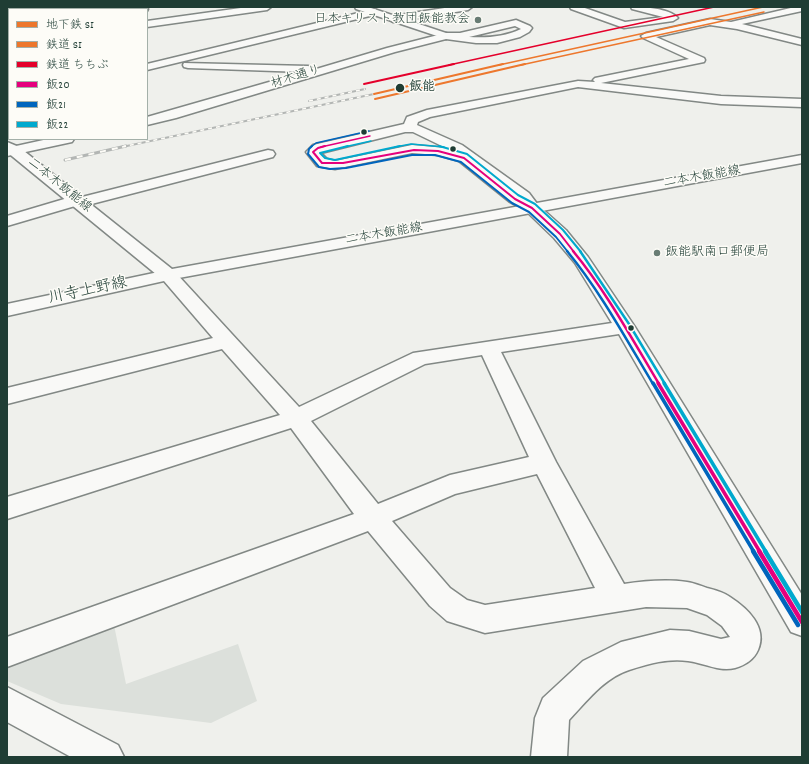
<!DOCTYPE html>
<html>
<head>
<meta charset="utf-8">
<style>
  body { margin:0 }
  #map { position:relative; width:809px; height:764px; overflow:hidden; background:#eff0ec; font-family:Dekko,"Klee One",sans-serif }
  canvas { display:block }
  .frame { position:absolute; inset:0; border:8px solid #1f3d34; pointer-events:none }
  .legend { position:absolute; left:8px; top:8px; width:140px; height:132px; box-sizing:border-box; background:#fdfcf7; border:1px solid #a4b0a9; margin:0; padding:5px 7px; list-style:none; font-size:12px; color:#1f3d34 }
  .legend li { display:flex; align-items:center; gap:8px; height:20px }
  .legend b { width:20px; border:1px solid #a4b0a9 }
</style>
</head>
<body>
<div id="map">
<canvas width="809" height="764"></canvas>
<div class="frame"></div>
<ul class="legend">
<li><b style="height:5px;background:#ed772d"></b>地下鉄 SI</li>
<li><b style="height:5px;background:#ed772d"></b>鉄道 SI</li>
<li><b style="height:5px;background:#e4002b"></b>鉄道 ちちぶ</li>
<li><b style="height:5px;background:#e5007d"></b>飯20</li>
<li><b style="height:5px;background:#0065bd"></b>飯21</li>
<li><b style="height:5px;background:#00a9ce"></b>飯22</li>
</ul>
</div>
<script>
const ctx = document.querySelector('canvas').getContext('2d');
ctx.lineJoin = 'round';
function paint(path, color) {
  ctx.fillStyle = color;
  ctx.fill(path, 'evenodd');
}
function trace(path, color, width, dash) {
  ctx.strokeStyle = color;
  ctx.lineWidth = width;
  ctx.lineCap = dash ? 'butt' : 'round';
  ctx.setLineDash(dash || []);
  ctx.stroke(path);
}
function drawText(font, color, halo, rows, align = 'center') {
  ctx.font = font + ' Dekko,"Klee One",sans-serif';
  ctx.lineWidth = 3;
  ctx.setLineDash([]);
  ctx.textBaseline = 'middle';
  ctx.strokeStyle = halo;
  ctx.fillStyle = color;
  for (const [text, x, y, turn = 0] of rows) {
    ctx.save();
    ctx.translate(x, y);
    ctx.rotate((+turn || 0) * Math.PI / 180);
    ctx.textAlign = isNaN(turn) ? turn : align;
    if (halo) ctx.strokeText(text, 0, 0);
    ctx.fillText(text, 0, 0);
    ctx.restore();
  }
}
paint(new Path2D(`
  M114,625L126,684L238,644L257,701L211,723L61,704L7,681V658Z`), '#dce0db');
const minor = new Path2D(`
  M136,7H147L148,9L147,11V9H137Z
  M248,7H271L267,10L147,27V21Z
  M451,7H472L468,10L393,22L388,19L393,16Z
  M570,7H582L625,22L663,17L632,9L631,7C643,7 669,8 678,18L673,21L624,28L571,9Z
  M795,7H802V11L742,24L802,39V45L737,29L710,25L656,37L704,58L705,60L704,62L601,83L721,96L802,99V107L721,104L578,87L430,117L418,122L417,125L462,145L529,193L538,205L566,230L588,257L635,327L802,595V636L791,632L619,334L501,352L556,462L624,584C644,581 666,579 687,582C694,583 701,586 707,588C715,590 723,592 730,597C747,608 768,627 758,650C754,659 746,665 735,668C719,672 704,663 688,661C668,658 648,664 629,670C604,678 586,702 569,720L567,757H531L535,718L543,698L583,661L621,642L670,630L689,631L721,639L730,637L722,626L707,615L687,608L646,607L485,633L447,621L430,606L368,531L7,667V637L354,514L291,428L7,519V497L280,415L222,349L7,404V388L213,338L164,281L7,316V304L168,270L174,271L299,407L413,353L612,323L575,263L554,238L526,211L510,202L459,161L438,155L412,153L335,169L317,166L306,152L313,145L404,124L407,117L427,110L578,81L595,82L593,80L595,78L689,59L643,38L641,36L646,33L710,19L731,22ZM405,132H413L446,148L412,145L335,161L327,159L321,153ZM482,355L529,457L450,475L378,504L311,421L425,364ZM537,474L595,588L485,605L467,600L450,588L392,521L455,494Z
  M375,9L379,12L378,14L147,70V64Z
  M7,15H9V21H7Z
  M516,20L530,26L532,28L529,32L520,37L497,43H476L446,39L395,52L176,118L147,125V117L304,72L188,68L184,67L183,65L184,63L308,66L312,67L313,70L387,48L446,33H460ZM515,26L521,29C504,37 487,38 469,37Z
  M7,43H9V50H7Z
  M7,63H9V69H7Z
  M7,86H9V93L7,94Z
  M48,139H74L72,142L7,156V148Z
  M268,150L273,151L275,154L273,157L80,207L75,206L7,226V216L71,197L77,195L82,197Z
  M7,687L118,745L124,757H71L7,722Z`);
const major = new Path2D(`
  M81,7H97L96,9H80Z
  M355,7H368L449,34L451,36L446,39L356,9Z
  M9,21V27L7,28V22Z
  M7,142L19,147L172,269L802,155V163L168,280L162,279L7,152Z`);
trace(minor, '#828885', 3);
trace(major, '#828885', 3);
paint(minor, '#f9f9f7');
paint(major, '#f9f9f7');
const railFar1 = new Path2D(`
  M309,101L365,89
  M122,147L374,94`);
const rail = new Path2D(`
  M65,160L126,146`);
trace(railFar1, '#b3b6b4', 2);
trace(rail, '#b3b6b4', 3);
trace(railFar1, '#fdfcf7', 1.5, [4]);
trace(rail, '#fdfcf7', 2, [6]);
trace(new Path2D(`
  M321,147L370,136`), '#e5007d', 1.5);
trace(new Path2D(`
  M325,146L318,148L313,152L322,163H343L414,150L438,151L464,158L515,199L532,208L560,234L574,252`), '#e5007d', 2);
trace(new Path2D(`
  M573,251C606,291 632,339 659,384`), '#e5007d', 2.5);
trace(new Path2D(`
  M658,383L760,552`), '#e5007d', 3.5);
trace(new Path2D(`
  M759,551L802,622`), '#e5007d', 4.5);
trace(new Path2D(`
  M311,147L316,143L369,131`), '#0065bd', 1.5);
trace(new Path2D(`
  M312,146L309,149L308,154L319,167L330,169L346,168L412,155H435L461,162L512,203L529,212L556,237L568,252`), '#0065bd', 2);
trace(new Path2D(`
  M567,251C600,291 626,339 653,384`), '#0065bd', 2.5);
trace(new Path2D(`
  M653,383L754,552`), '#0065bd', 3.5);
trace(new Path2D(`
  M753,551L798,625`), '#0065bd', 4.5);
trace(new Path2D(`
  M344,147L371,141
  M395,147L411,144L444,147`), '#00a9ce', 1.5);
trace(new Path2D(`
  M348,146L320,153L325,158L335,160L400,146
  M439,146L467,154L518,195L535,204L563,230L581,252`), '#00a9ce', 2);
trace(new Path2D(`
  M580,251L629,324L665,384`), '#00a9ce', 2.5);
trace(new Path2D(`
  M664,383L766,552`), '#00a9ce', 3.5);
trace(new Path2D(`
  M765,551L802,612`), '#00a9ce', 4.5);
trace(new Path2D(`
  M521,65L764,12`), '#ed772d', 1.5);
trace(new Path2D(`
  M375,99L525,64`), '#ed772d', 2);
trace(new Path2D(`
  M449,65L714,7`), '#e4002b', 1.5);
trace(new Path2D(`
  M364,84L454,64`), '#e4002b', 2);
trace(new Path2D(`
  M499,65L763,7`), '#ed772d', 1.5);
trace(new Path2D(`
  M374,94L503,64`), '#ed772d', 2);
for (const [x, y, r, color] of [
  [478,20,4,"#687c74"],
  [400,88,5,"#1f3d34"],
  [364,132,3.5,"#1f3d34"],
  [453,149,3.5,"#1f3d34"],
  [657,253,4,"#687c74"],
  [631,328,3.5,"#1f3d34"]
]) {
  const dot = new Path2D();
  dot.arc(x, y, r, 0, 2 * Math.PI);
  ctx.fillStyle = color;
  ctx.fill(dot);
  trace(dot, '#fdfcf7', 1.5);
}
drawText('13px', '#1f3d34', '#fdfcf7', [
  ["日本キリスト教団飯能教会",470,20],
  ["飯能駅南口郵便局",665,253,"left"]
], 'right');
drawText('13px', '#1f3d34', '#fdfcf7', [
  ["材木通り",296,78,-17],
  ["二本木飯能線",702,178,-10],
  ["二本木飯能線",59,186,39],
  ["二本木飯能線",384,235,-10]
]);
drawText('bold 13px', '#1f3d34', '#fdfcf7', [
  ["飯能",409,88]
], 'left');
drawText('16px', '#1f3d34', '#fdfcf7', [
  ["川寺上野線",88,292,-12]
]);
</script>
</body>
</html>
